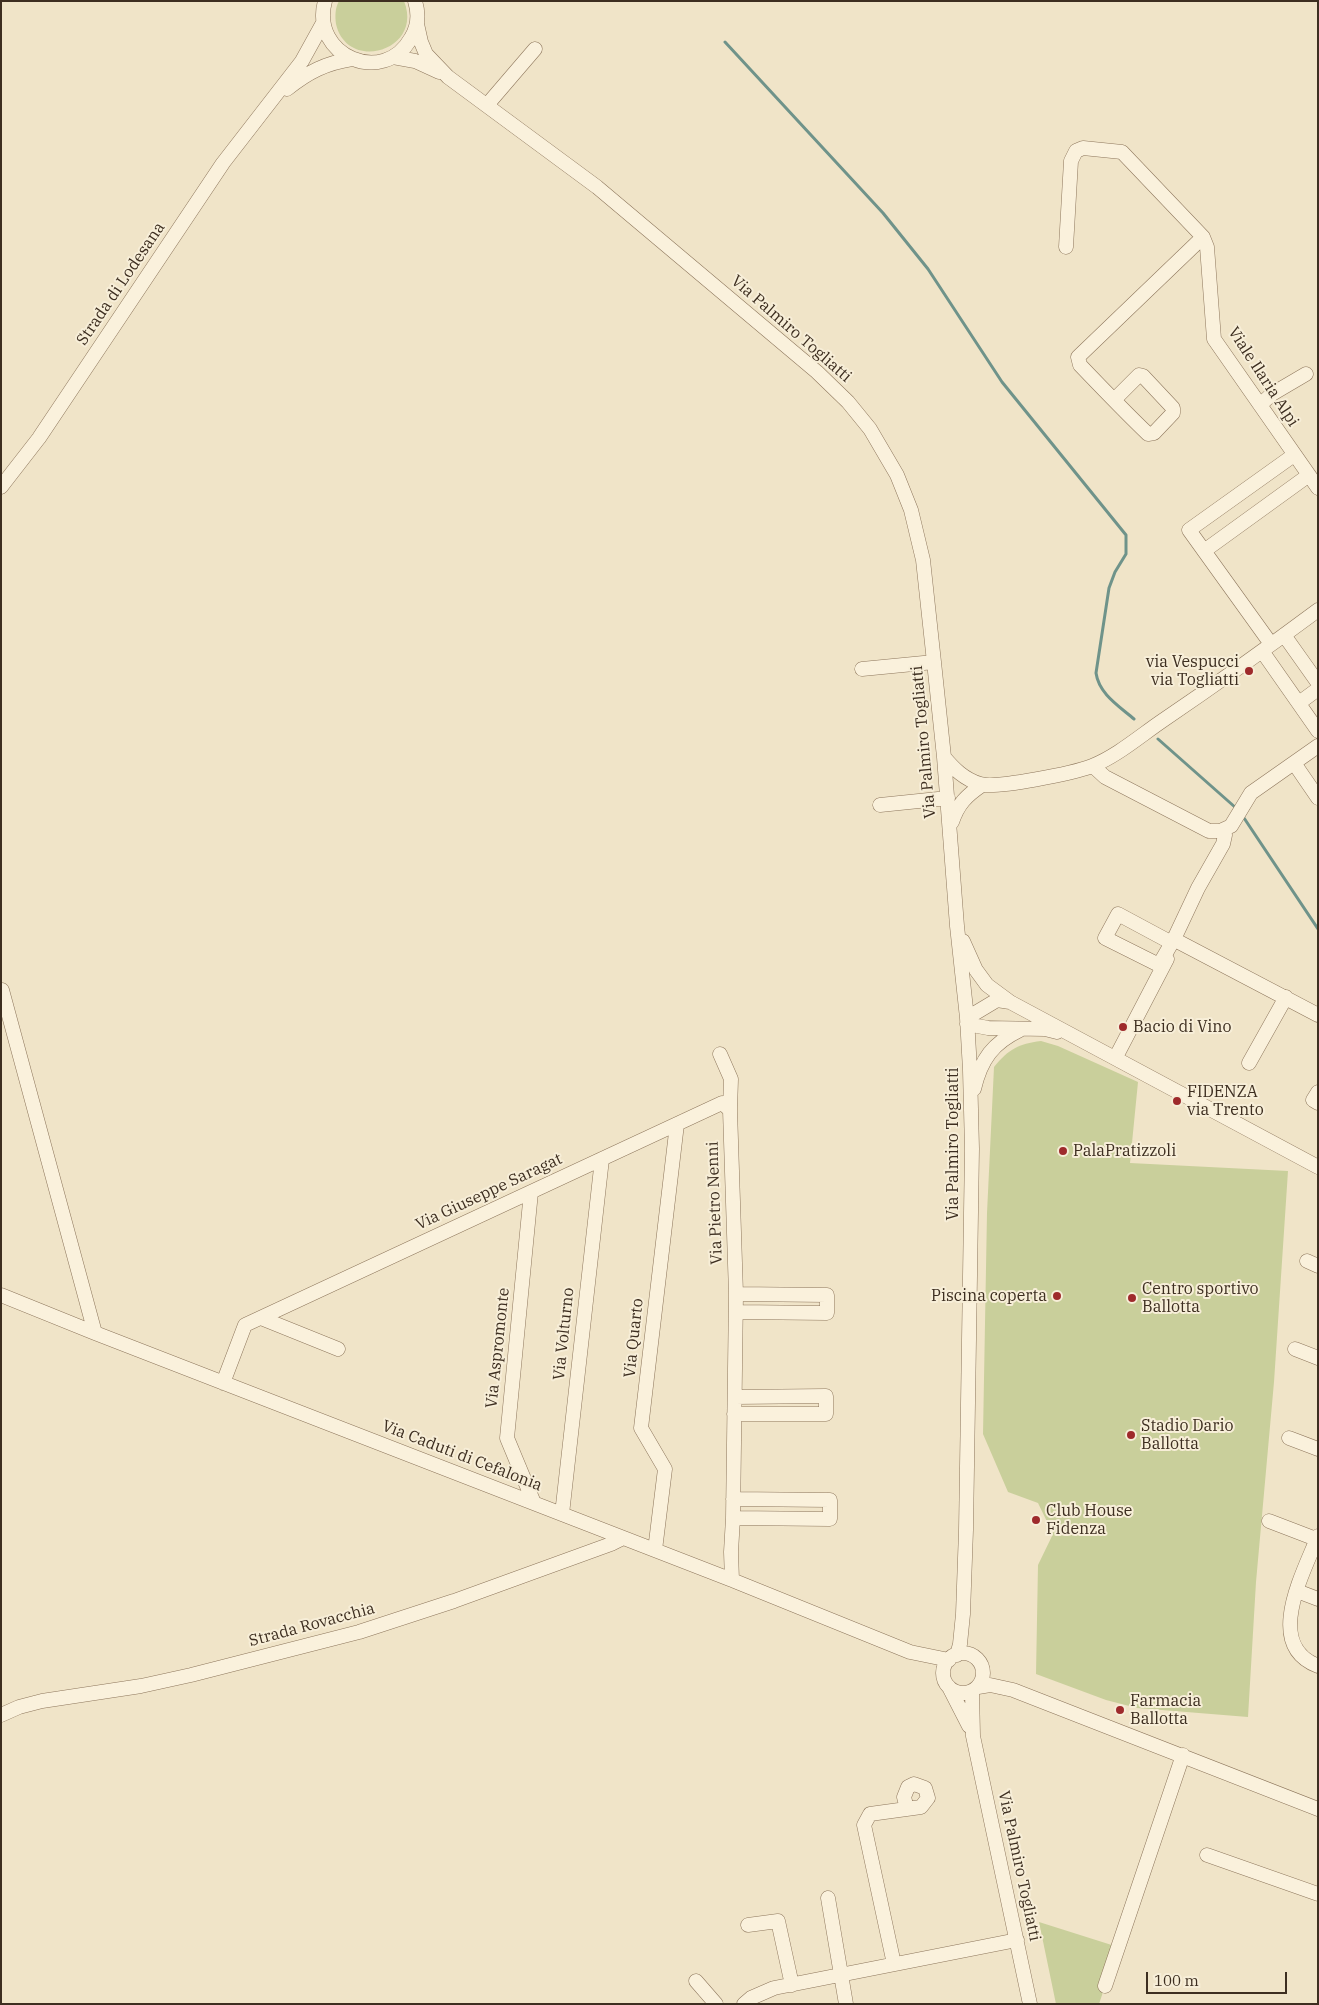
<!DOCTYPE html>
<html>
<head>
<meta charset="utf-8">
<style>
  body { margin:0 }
  #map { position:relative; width:1319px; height:2005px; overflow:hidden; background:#f0e4c8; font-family:"IBM Plex Serif",serif }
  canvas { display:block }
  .frame { position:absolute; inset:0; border:2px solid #3d2e20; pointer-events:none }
  .scale { position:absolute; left:1146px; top:1972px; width:141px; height:22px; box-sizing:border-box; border:2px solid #3d2e20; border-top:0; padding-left:6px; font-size:15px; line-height:18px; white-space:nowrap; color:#3d2e20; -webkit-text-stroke:4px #f7eed8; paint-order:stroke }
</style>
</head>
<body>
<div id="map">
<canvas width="1319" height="2005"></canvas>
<div class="frame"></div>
<div class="scale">100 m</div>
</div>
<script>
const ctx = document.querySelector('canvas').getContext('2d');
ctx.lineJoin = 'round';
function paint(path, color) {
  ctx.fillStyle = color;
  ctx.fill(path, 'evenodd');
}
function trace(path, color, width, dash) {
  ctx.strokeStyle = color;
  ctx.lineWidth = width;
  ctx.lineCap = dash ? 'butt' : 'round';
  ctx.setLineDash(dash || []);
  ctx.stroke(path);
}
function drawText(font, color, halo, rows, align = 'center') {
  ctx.font = font + ' "IBM Plex Serif",serif';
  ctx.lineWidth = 4;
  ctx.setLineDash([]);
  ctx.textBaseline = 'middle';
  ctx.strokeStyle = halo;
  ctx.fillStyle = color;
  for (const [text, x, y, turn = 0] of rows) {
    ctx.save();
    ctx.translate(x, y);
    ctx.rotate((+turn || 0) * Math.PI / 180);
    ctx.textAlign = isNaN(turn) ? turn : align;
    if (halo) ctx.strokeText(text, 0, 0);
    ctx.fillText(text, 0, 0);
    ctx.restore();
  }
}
paint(new Path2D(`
  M339,1H404C424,51 347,73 336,24C335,16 335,8 339,1Z
  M1041,1041L1058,1046L1138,1082L1130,1163L1288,1171L1274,1382L1256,1582L1248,1717L1137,1708L1106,1700L1036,1674L1038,1565L1053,1534L1038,1503L1008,1492L983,1434L987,1213L994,1067C1009,1049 1018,1044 1041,1041Z
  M1039,1922L1118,1947L1099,2004H1056Z`), '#c9cf9b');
trace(new Path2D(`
  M725,42L883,213L928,269L1002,382L1126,535V554L1115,572L1109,588L1096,673C1099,694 1119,706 1134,719
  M1158,739L1236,808
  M1242,815L1318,929`), '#6f938a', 3);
const minor = new Path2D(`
  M325,1C310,56 384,87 411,38C418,27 419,14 415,1
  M417,24L421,42L426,54L448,77L597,187L817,372L848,402L870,429L897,475L911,510L923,560L934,662L944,757L957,926L967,1018L970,1070L972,1149L966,1530L963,1614L960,1644L957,1655
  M393,57L415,61L439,72
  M287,89C308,72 326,63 352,59
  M487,105L535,49
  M1066,247L1071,161L1076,151L1083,148L1122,152L1203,237L1207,247L1214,339L1318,488
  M1114,400L1139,375L1143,376L1173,408V413L1154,433L1148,434C1124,411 1102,388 1080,365L1078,357L1203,237
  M1260,405L1272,394L1306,374
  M1,487L39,438L223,163L302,61L323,23
  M1204,551L1309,475
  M1284,635L1318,683
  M1271,644L1189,530L1294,455
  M1262,651L1318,731
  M862,669L934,662
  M1299,703L1318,689
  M944,757C954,769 964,779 980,784C996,789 1074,773 1092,766C1117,756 1140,736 1162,721C1215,685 1267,648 1318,610
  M1294,763L1318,798
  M1093,766L1105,777L1209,831H1220L1231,826L1251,793L1318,746
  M880,805L948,798
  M952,822C958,804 966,796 982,785
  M963,941L976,970L987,985L1010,1002L1318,1167
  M1177,941L1318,1015
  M1177,941L1174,939L1198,888L1223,844L1225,835L1224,830
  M1172,943L1118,914L1105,938L1159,965L1174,939
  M2,990L95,1333
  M967,1018L997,1000L1010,1002
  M967,1024L988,1028L1045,1029L1057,1032
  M1118,1053L1167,959
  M720,1054L731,1079L730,1110L736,1294L733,1518L731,1552L732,1580
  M1249,1063L1286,997
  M974,1089C981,1059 993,1043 1020,1030
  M1318,1092L1313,1100L1318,1103
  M531,1192L507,1438L534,1503
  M1307,1261L1318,1266
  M1,1295L95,1333L732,1580L910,1652L949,1660
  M736,1312L827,1313V1295L736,1294
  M261,1318L338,1349
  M1295,1349L1318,1358
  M223,1383L245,1325L722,1103L730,1110
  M734,1414H826V1396L735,1397
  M1289,1438L1318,1449
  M562,1514L602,1159
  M733,1518L830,1519V1500L733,1499
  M1269,1521L1316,1539
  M1318,1536C1304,1572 1263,1645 1318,1666
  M655,1550L665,1469L641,1428L677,1124
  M1297,1591L1318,1599
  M943 1673a20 20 0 1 1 40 0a20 20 0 1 1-40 0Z
  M949,1687L969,1726
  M978,1687L990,1685L1013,1690L1318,1809
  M972,1691L973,1736L1030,2004
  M1,1715L19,1707L42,1701L141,1686L191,1675L359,1632L454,1601L611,1544L623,1538
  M1207,1855L1318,1894
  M828,1898L846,2004
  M748,1925L778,1921L792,1985
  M894,1964L864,1825L870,1814L921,1807L928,1798L925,1788L914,1784L908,1787L904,1797L907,1809
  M696,1981L716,2004
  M1105,1986L1183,1755
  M744,2004L751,1998L774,1988L1017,1940`);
trace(minor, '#8d765c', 15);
trace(minor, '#faf1dc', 14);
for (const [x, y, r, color] of [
  [1249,671,5,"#9e2a2b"],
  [1123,1027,5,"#9e2a2b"],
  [1177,1101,5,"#9e2a2b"],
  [1063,1151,5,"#9e2a2b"],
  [1057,1296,5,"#9e2a2b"],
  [1132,1298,5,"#9e2a2b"],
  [1131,1435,5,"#9e2a2b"],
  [1036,1520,5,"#9e2a2b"],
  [1120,1710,5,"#9e2a2b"]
]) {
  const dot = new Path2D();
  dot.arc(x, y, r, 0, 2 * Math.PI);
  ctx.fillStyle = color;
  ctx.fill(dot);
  trace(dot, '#f7eed8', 2);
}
drawText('16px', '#3d2e20', '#f7eed8', [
  ["Strada di Lodesana",121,284,-56],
  ["Via Palmiro Togliatti",791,329,41],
  ["Viale Ilaria Alpi",1263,377,57],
  ["Via Palmiro Togliatti",924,742,-95],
  ["Via Palmiro Togliatti",953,1144,-90],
  ["Via Giuseppe Saragat",489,1192,-25],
  ["Via Pietro Nenni",715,1203,-92],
  ["Via Volturno",564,1334,-84],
  ["Via Quarto",634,1338,-84],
  ["Via Aspromonte",498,1348,-84],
  ["Via Caduti di Cefalonia",462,1456,21],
  ["Strada Rovacchia",312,1625,-15],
  ["Via Palmiro Togliatti",1019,1866,78]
]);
drawText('16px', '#3d2e20', '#f7eed8', [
  ["via Vespucci",1239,662,"right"],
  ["via Togliatti",1239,680,"right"],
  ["Bacio di Vino",1133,1027],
  ["FIDENZA",1187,1092],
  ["via Trento",1187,1110],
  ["PalaPratizzoli",1073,1151],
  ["Centro sportivo",1142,1289],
  ["Ballotta",1142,1307],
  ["Piscina coperta",1047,1296,"right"],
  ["Stadio Dario",1141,1426],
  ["Ballotta",1141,1444],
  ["Club House",1046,1511],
  ["Fidenza",1046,1529],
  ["Farmacia",1130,1701],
  ["Ballotta",1130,1719]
], 'left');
</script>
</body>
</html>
